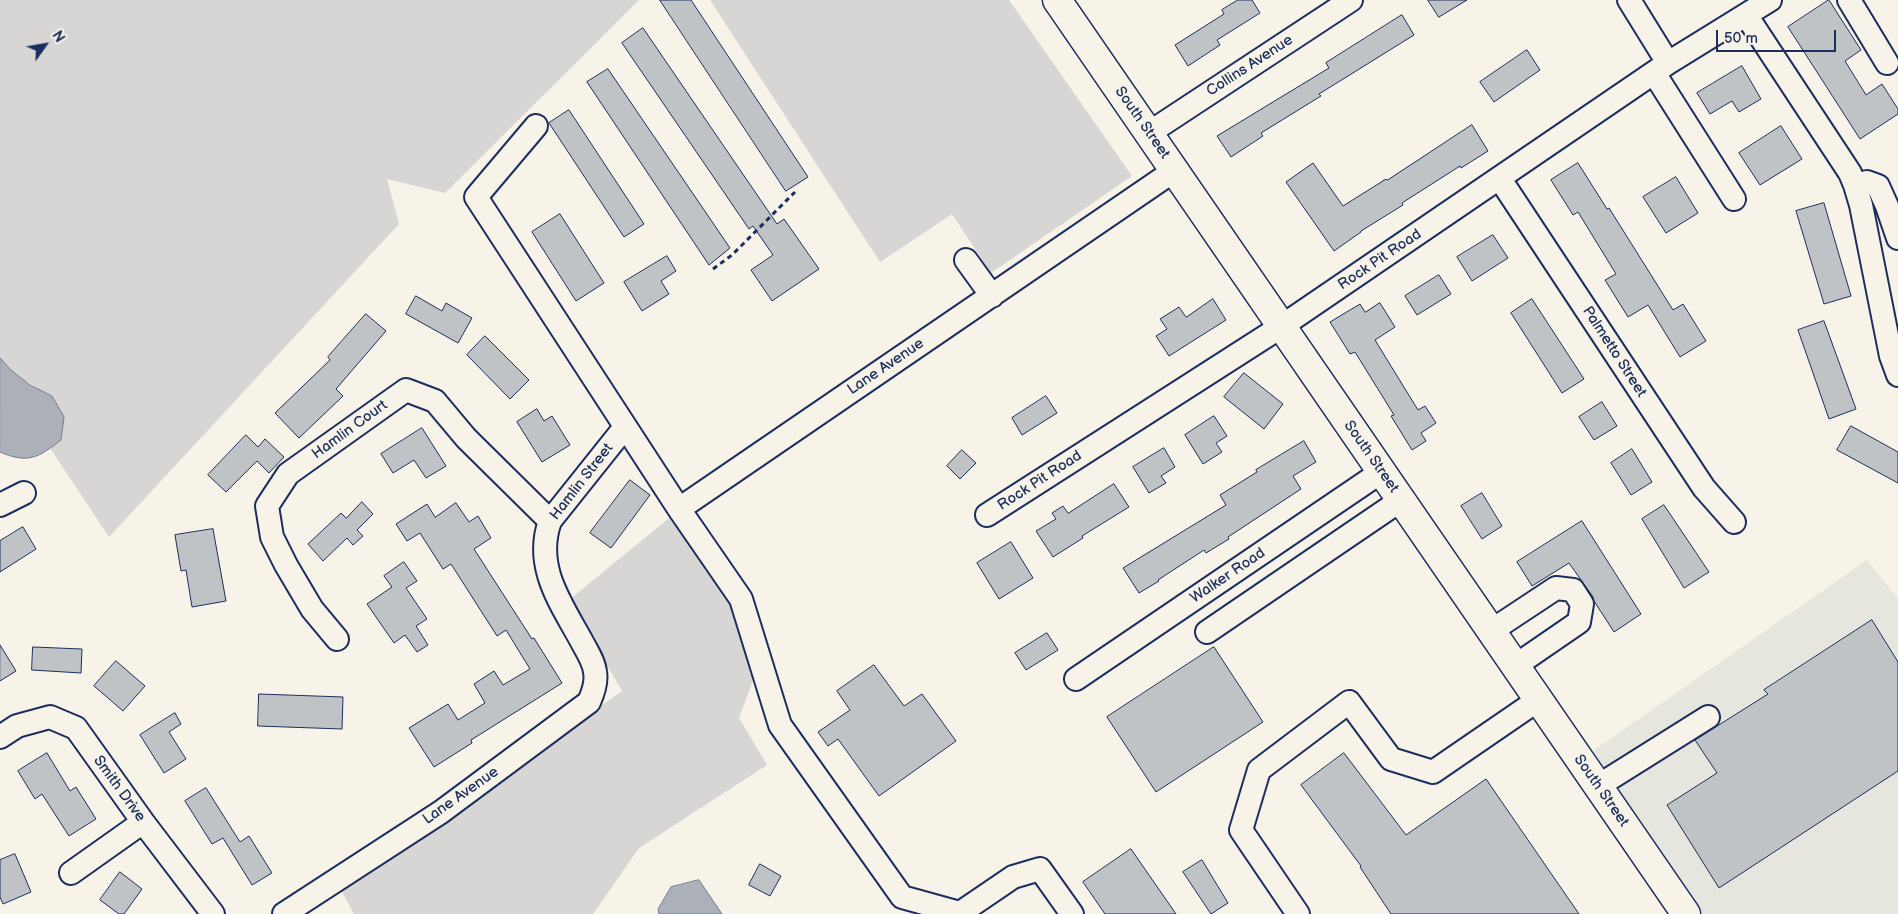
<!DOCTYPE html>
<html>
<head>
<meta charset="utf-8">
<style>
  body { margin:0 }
  #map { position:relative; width:1898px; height:914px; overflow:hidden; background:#f7f3e8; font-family:"Balsamiq Sans",sans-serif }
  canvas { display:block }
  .north { position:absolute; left:20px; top:20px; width:50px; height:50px; -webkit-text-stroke:4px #f7f3e8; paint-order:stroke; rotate:58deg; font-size:14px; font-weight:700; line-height:20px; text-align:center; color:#1b2f5e }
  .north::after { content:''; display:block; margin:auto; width:18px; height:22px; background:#1b2f5e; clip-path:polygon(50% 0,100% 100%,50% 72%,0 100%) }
  .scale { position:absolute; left:1716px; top:30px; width:120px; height:22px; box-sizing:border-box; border:2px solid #1b2f5e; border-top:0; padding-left:6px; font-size:15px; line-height:18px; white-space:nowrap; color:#1b2f5e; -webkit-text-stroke:4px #f7f3e8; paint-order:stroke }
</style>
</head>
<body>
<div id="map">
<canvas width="1898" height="914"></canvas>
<div class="north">N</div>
<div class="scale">50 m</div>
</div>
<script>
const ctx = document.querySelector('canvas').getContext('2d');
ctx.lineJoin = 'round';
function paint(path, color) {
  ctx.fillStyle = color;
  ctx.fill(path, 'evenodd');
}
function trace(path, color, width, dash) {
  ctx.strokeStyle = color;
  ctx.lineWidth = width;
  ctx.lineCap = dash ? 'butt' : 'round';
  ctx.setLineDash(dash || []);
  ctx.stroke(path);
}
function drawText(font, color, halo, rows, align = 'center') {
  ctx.font = font + ' "Balsamiq Sans",sans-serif';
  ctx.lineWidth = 5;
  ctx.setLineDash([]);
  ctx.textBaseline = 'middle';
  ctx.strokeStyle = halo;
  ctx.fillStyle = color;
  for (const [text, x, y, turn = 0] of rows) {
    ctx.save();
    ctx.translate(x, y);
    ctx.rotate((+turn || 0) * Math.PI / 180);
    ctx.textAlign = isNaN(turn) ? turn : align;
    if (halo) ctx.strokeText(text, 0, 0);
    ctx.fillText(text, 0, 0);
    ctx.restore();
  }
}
paint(new Path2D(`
  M1867,560L1898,599V914H1698L1593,751Z`), '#e6e5de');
paint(new Path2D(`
  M0,0H639L445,193L387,179L399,224L109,537L50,448L61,440L52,396C32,386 15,375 0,358Z
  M710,0H1009L1132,176L991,273L952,214L880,262Z
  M674,514L766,645L739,718L767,765L639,848L593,914H354L341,890L622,691L569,600Z`), '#d7d6d4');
const water = new Path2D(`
  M0,358L11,370L30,385L52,396L64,417L61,440C38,458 28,464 0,452Z
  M699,880L722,914H659L658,909L671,887Z`);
paint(water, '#acb0b9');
trace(water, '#727c95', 1);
const building = new Path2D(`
  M660,0H691L808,177L786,191Z
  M1238,0H1252L1260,13L1217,40L1220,45L1188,66L1175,45L1224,14L1222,10Z
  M1428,0H1467L1439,17Z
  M1829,0L1861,50L1845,61L1866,95L1882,84L1898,109V114L1860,139L1788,27Z
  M1402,15L1414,35L1319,94L1321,96L1261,133L1263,136L1231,157L1217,136L1329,68L1326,63Z
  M643,28L777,224L784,219L819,269L772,301L751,270L773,255L753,226L749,229L622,43Z
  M1527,50L1540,70L1494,102L1480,82Z
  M1742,66L1761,99L1739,112L1732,101L1710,114L1697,93Z
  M608,69L730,248L709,265L587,82Z
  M569,110L644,224L624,237L549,123Z
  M1472,125L1488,151L1461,168L1460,166L1402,203L1403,205L1361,231V232L1334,251L1286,182L1313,163L1343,206L1386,179L1387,180Z
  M1781,126L1802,159L1760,185L1739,153Z
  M1578,163L1607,209L1609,208L1673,310L1683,304L1706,341L1680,357L1648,305L1628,317L1605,280L1616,274L1578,212L1573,215L1551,180Z
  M1676,177L1698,213L1666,233L1643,197Z
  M1824,203L1851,296L1824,304L1796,211Z
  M560,214L604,283L576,301L532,232Z
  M1493,235L1508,258L1472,281L1457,257Z
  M667,256L676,271L661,281L669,294L642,311L624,282Z
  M1439,275L1451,294L1417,315L1405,296Z
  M416,296L442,311L446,303L472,318L458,343L406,314Z
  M1213,299L1226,320L1169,356L1156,336L1167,329L1160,319L1179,307L1186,317Z
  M1532,299L1584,379L1562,393L1511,313Z
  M1380,303L1395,327L1375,340L1418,410L1425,406L1436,423L1421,433L1426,441L1412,450L1391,416L1394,415L1355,352L1350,354L1330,322L1360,304L1365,312Z
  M366,314L386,331L336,389L343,396L299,438L275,413L330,360L328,357Z
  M1824,321L1856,409L1829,419L1798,330Z
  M485,336L529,380L510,399L467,355Z
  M1244,373L1283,404L1264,429L1224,397Z
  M1046,396L1057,413L1022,435L1012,418Z
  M1602,402L1617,426L1594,440L1579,417Z
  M537,409L544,421L552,416L570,445L542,462L517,422Z
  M1214,416L1227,436L1216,443L1222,452L1203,464L1185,435Z
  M1851,426L1898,452V483L1837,450Z
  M422,428L446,466L426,478L414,460L393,473L381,454Z
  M246,435L258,447L265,439L284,457L269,473L257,461L226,492L208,475Z
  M1304,441L1316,462L1293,476L1301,489L1228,537L1229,539L1206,553L1204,550L1158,580L1159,581L1139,593L1123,568L1226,505L1220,495L1257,472L1256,470Z
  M1164,448L1175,467L1161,476L1166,483L1149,493L1133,467Z
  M1632,449L1652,482L1631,495L1611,463Z
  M962,450L976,463L960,479L947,466Z
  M630,480L650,495L611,548L590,533Z
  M1114,484L1129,507L1082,536L1083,538L1053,557L1036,531L1056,519L1052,513L1063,506L1068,513Z
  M1482,493L1502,526L1482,539L1461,506Z
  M362,502L373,514L357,530L363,536L353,545L347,538L323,561L308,544L341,513L346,518Z
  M456,503L469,522L478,516L491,538L474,549L532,639L534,638L562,683L471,740L472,743L434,767L409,728L448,704L458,720L485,703L474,684L494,671L503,685L530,669L506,630L497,636L451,564L443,569L420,533L407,541L396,524L427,504L435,517Z
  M1664,505L1709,572L1684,588L1642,519Z
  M1582,521L1641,614L1614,632L1594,601L1593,597L1569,563L1532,586L1517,562Z
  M23,527L36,549L0,572V541Z
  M213,529L226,601L192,607L186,570L181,571L175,535Z
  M1011,542L1033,578L999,599L977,563Z
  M404,562L417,581L406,588L427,619L416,626L428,645L417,652L405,635L394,643L367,604L392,587L384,576Z
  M1872,620L1898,662V771L1719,888L1667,805L1717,773L1695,740L1768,694L1764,690Z
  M1047,633L1058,650L1026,670L1015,653Z
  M0,645L16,671L0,681Z
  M33,647L82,649L81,673L32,670Z
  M1214,647L1263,722L1156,792L1107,717Z
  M116,661L145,686L123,711L94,686Z
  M874,665L904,706L922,694L956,741L879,796L838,739L828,746L818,732L850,710L837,691Z
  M259,694L343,697L342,729L258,726Z
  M175,713L181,724L169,732L186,759L164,773L140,735Z
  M47,753L70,791L76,787L96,819L69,836L42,794L35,799L18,771Z
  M1344,753L1406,835L1486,779L1579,914H1391L1360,867L1361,866L1301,785Z
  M206,788L240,842L249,836L272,873L252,885L223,838L212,844L185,801Z
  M1131,849L1176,914H1105L1083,882Z
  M15,854L31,892L3,904L0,897V860Z
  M1202,860L1228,903L1211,914L1183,872Z
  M760,864L781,876L770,896L749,885Z
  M120,872L142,889L124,914H119L100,900Z`);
paint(building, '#c0c3c5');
trace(building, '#1b2f5e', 1);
const minor = new Path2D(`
  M1629,0L1668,63
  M1849,0L1887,63
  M1746,15L1850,173L1855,185L1861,205L1891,356L1898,375
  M1654,73L1734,199
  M536,126L476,197L679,509L1175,170
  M1149,133L1351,0
  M1500,179L1704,488L1734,522
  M1855,185L1867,182L1878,186L1887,206L1898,238
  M966,260L992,296
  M0,505L24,493
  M679,509L741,599L780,725L902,897L960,913L1013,877L1040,869L1072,914
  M987,515L1282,326L1668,63L1770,0
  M1491,631L1556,588L1573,590L1582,604L1579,622L1515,666
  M1207,632L1401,500
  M337,639L312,609L286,565L272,537L267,506L288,474L406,390L435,401L466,438L550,521
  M1076,679L1381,472
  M0,737L17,726L50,717L76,728L143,822L213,914
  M1598,786L1708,717
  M71,873L143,822
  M284,914L441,812L589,702C593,693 597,682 595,672C594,661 586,650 581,640C560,602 534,566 550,521L625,427
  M1298,914L1241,830L1259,770L1349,702L1391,759L1433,772L1538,700`);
const major = new Path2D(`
  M1057,0L1686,914`);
trace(minor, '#1b2f5e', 26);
trace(major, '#1b2f5e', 31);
trace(new Path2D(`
  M713,269L732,255L795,192`), '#1b2f5e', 3, [5, 4]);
trace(minor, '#f7f3e8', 22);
trace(major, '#f7f3e8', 28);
drawText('15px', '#1b2f5e', '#f7f3e8', [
  ["Collins Avenue",1250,66,-33],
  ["South Street",1142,123,55],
  ["Rock Pit Road",1380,260,-34],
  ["Palmetto Street",1614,352,57],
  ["Lane Avenue",886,367,-34],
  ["Hamlin Court",350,430,-36],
  ["South Street",1371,457,55],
  ["Rock Pit Road",1040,481,-33],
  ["Hamlin Street",582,482,-52],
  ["Walker Road",1228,576,-34],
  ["Smith Drive",119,789,54],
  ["South Street",1601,791,55],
  ["Lane Avenue",461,796,-35]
]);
</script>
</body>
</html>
